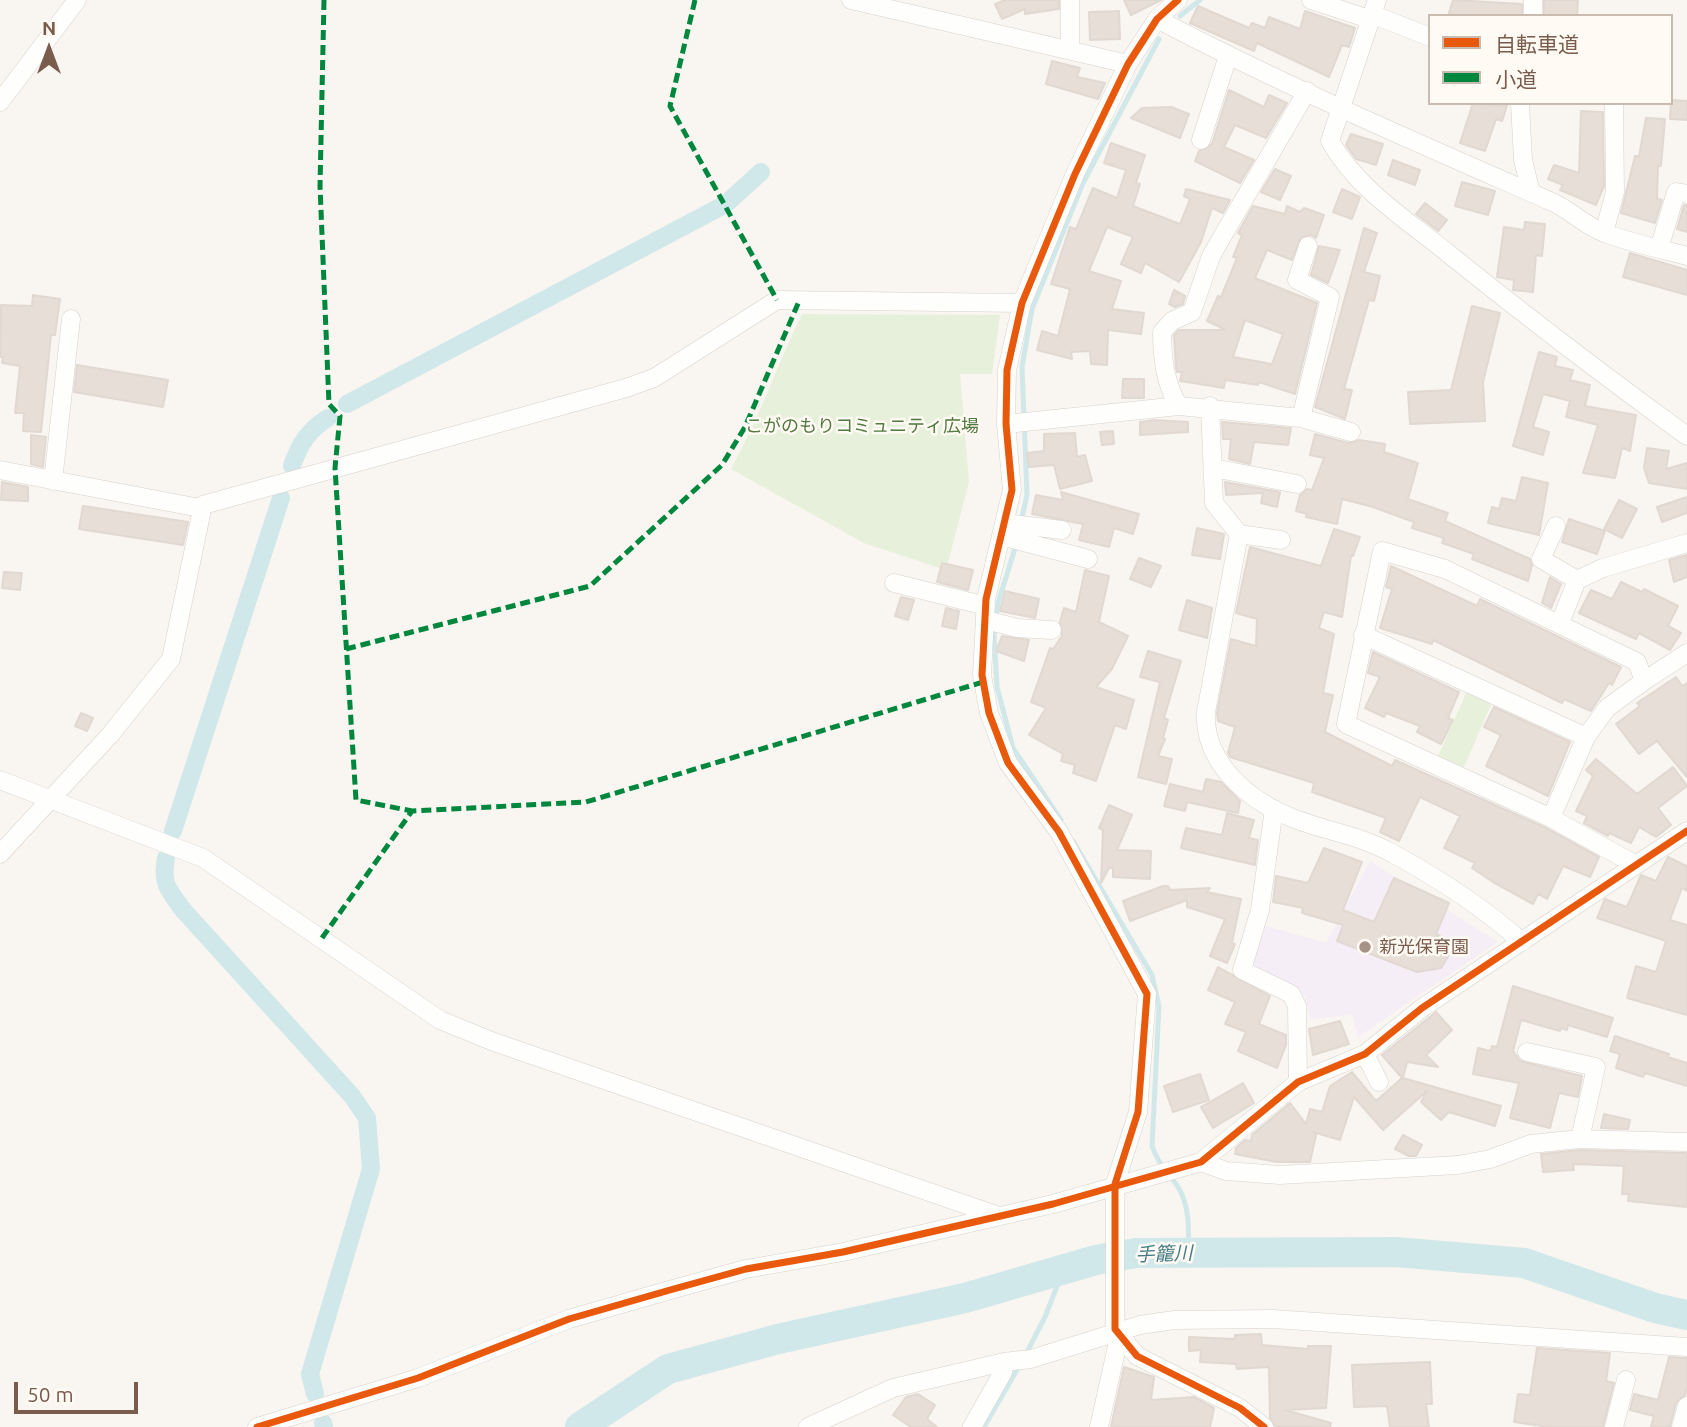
<!DOCTYPE html>
<html>
<head>
<meta charset="utf-8">
<style>
  body { margin:0 }
  #map { position:relative; width:1687px; height:1427px; overflow:hidden; background:#f9f5f0; font-family:Ubuntu,"Noto Sans JP",sans-serif }
  canvas { display:block }
  .legend { position:absolute; left:1428px; top:14px; width:245px; height:91px; box-sizing:border-box; background:#fffaf3; border:2px solid #cabbb1; margin:0; padding:9px 12px; list-style:none; font-size:21px; color:#7a5c4d }
  .legend li { display:flex; align-items:center; gap:14px; height:35px }
  .legend b { width:35px; border:2px solid #cabbb1 }
  .north { position:absolute; left:14px; top:14px; width:70px; height:70px; -webkit-text-stroke:5px #fffaf3; paint-order:stroke; rotate:0deg; font-size:19px; font-weight:700; line-height:28px; text-align:center; color:#7a5c4d }
  .north::after { content:''; display:block; margin:auto; width:24px; height:32px; background:#7a5c4d; clip-path:polygon(50% 0,100% 100%,50% 72%,0 100%) }
  .scale { position:absolute; left:14px; top:1382px; width:124px; height:32px; box-sizing:border-box; border:4px solid #7a5c4d; border-top:0; padding-left:9px; font-size:21px; line-height:24px; white-space:nowrap; color:#7a5c4d; -webkit-text-stroke:5px #fffaf3; paint-order:stroke }
</style>
</head>
<body>
<div id="map">
<canvas width="1687" height="1427"></canvas>
<ul class="legend">
<li><b style="height:9px;background:#e8590c"></b>自転車道</li>
<li><b style="height:9px;background:#00873e"></b>小道</li>
</ul>
<div class="north">N</div>
<div class="scale">50 m</div>
</div>
<script>
const ctx = document.querySelector('canvas').getContext('2d');
ctx.lineJoin = 'round';
function paint(path, color) {
  ctx.fillStyle = color;
  ctx.fill(path, 'evenodd');
}
function trace(path, color, width, dash) {
  ctx.strokeStyle = color;
  ctx.lineWidth = width;
  ctx.lineCap = dash ? 'butt' : 'round';
  ctx.setLineDash(dash || []);
  ctx.stroke(path);
}
function drawText(font, color, halo, rows, align = 'center') {
  ctx.font = font + ' Ubuntu,"Noto Sans JP",sans-serif';
  ctx.lineWidth = 5;
  ctx.setLineDash([]);
  ctx.textBaseline = 'middle';
  ctx.strokeStyle = halo;
  ctx.fillStyle = color;
  for (const [text, x, y, turn = 0] of rows) {
    ctx.save();
    ctx.translate(x, y);
    ctx.rotate((+turn || 0) * Math.PI / 180);
    ctx.textAlign = isNaN(turn) ? turn : align;
    if (halo) ctx.strokeText(text, 0, 0);
    ctx.fillText(text, 0, 0);
    ctx.restore();
  }
}
paint(new Path2D(`
  M1370,861L1498,942L1358,1037L1352,1015L1310,1019L1305,996L1250,970L1259,924L1326,943Z`), '#f6eef6');
paint(new Path2D(`
  M802,314L1000,315L992,374H960L969,482L946,570L864,543L731,469C759,419 777,365 802,314Z
  M1469,687L1494,698L1464,767L1438,756Z`), '#e7f0db');
trace(new Path2D(`
  M1180,16L1200,0
  M1021,522L1027,495L1022,367L1032,309L1083,183L1159,39
  M1017,542L998,603L994,636L997,687L1013,748L1061,820
  M1073,841L1152,975L1159,1006L1152,1146C1160,1168 1167,1169 1178,1187C1190,1206 1189,1232 1188,1252
  M1026,1354L1045,1317L1063,1271
  M984,1427L1021,1363`), '#d0e8ea', 5);
trace(new Path2D(`
  M728,202L761,172
  M347,404L724,205
  M292,466C299,445 309,429 328,418
  M173,831L281,498
  M166,858C161,884 169,891 184,911L352,1096L367,1118L371,1169L310,1374L315,1394
  M323,1423L324,1427`), '#d0e8ea', 18);
trace(new Path2D(`
  M580,1427L668,1369L778,1339L965,1298L1096,1260L1136,1253L1396,1252L1524,1263L1655,1308L1687,1315`), '#d0e8ea', 30);
const building = new Path2D(`
  M1005,0H1059V9L1025,14V9L1002,19L995,4Z
  M1124,0H1161L1131,15Z
  M1453,0L1522,4V16H1448Z
  M1544,0H1578L1577,16H1544Z
  M1198,6L1249,28L1252,23L1265,28L1269,17L1300,29L1305,11L1355,28L1349,47L1342,45L1329,77L1257,43L1254,51L1190,23Z
  M1119,11L1120,39L1090,40L1089,12Z
  M1052,61L1080,68L1077,77L1105,83L1098,99L1046,84Z
  M1229,90L1264,107L1269,95L1287,103L1266,138L1235,125L1224,147L1254,160L1240,183L1195,161L1199,151L1212,144Z
  M1671,100L1687,101V120L1670,119Z
  M1473,103L1507,106L1502,121L1496,119L1485,151L1460,143Z
  M1171,107L1189,114L1180,138L1131,118L1142,108Z
  M1581,111L1603,112L1604,186L1596,205L1560,190L1563,185L1548,179L1554,165L1579,173Z
  M1646,118L1665,119L1661,166H1658L1657,199L1662,200L1655,223L1621,213L1635,156H1639Z
  M1351,134L1383,144L1376,165L1356,159L1346,145Z
  M1111,143L1145,155L1136,183L1140,184L1133,206L1180,224L1190,199L1184,196L1186,189L1230,200L1223,213L1212,208L1201,242L1179,282L1145,263L1141,273L1121,264L1133,237L1107,227L1089,271L1121,281L1112,309L1144,313L1141,334L1108,330L1107,365L1091,364L1090,351L1071,352L1072,359L1037,350L1042,331L1058,336L1070,289L1051,284L1070,227L1076,229L1093,188L1117,198L1126,170L1104,163Z
  M1393,160L1420,170L1415,185L1388,175Z
  M1275,169L1291,176L1280,200L1261,192Z
  M1462,182L1495,191L1488,215L1455,206Z
  M1342,189L1360,197L1352,219L1333,212Z
  M1425,203L1447,220L1438,231L1416,214Z
  M1684,205H1687V232L1677,229Z
  M1253,206L1285,214L1287,206L1300,212L1304,208L1324,215L1316,238L1311,235L1301,237L1292,260L1267,250L1255,278L1317,303L1295,394L1259,382L1258,385L1225,380L1224,388L1180,381L1182,372H1177L1176,368L1174,335L1179,330H1226L1207,321L1218,296L1221,297L1237,258L1233,257L1242,235L1238,233ZM1245,320L1283,334L1272,364L1233,357Z
  M1525,222L1545,224L1542,256L1536,255L1533,292L1513,290L1514,280L1497,277L1504,227L1524,230Z
  M1364,228L1377,233L1364,272L1380,276L1374,301L1369,300L1344,389L1352,390L1345,419L1315,407Z
  M1319,246L1340,250L1328,283L1311,275Z
  M1630,253L1687,270V295L1623,277Z
  M1174,290L1185,296L1183,304L1175,307L1169,304Z
  M33,295L60,299L55,335H51L41,432L23,431L24,413H15L20,366L2,363L3,357H0L1,305L32,306Z
  M1472,306L1500,313L1483,382L1485,421L1410,424L1408,392L1451,390Z
  M1539,352L1557,357L1555,366L1573,370L1570,380L1590,385L1585,406L1636,415L1630,451L1622,448L1615,478L1583,473L1598,425L1566,417L1570,401L1543,394L1533,427L1549,432L1543,455L1513,446Z
  M77,365L168,380L163,407L74,392Z
  M1123,379H1144V398H1122Z
  M1155,420L1188,422V432L1140,435V422Z
  M1222,422L1291,428L1288,445L1254,442L1250,464L1229,459L1231,439H1223Z
  M1113,431L1114,444L1102,445L1100,432Z
  M1075,433L1077,457L1085,455L1092,481L1060,489L1054,465L1029,467L1027,453L1044,451V434Z
  M1315,434L1348,443L1359,440L1385,444L1384,452L1418,463L1408,499L1448,513L1445,521L1530,559L1532,565L1528,581L1472,559L1474,554L1442,543L1444,538L1412,528L1414,522L1373,507L1342,499L1337,524L1306,517L1307,514L1296,511L1300,495L1307,489L1312,490L1324,458L1310,455Z
  M31,435L46,437L43,467L31,464Z
  M1647,448L1669,451L1666,469L1687,463V489L1649,483L1644,468Z
  M1522,477L1548,483L1539,535L1488,523L1492,507L1499,509L1502,498L1516,501Z
  M2,482L28,487V501L1,500Z
  M1225,482L1280,492L1277,507L1261,503L1263,493L1226,495Z
  M1061,492L1139,514L1133,534L1114,528L1109,547L1079,540L1083,524L1032,514L1036,495L1063,500Z
  M1687,497V513L1662,522L1657,507Z
  M1619,500L1637,509L1622,538L1604,529Z
  M83,506L188,522L183,545L79,529Z
  M1569,519L1605,531L1597,554L1562,542Z
  M1197,528L1224,534L1220,559L1192,555Z
  M1334,529L1360,537L1353,556H1351L1342,617L1324,612L1319,628L1334,634L1323,693L1333,695L1325,732L1392,766L1395,760L1546,828L1599,857L1590,877L1563,866L1547,899L1538,894L1533,904L1493,882L1472,868L1475,863L1444,848L1460,816L1420,797L1399,841L1380,832L1386,818L1312,792L1314,783L1230,757L1228,753L1235,727L1218,721L1217,713L1231,639L1256,646L1257,619L1236,613L1250,547L1321,566Z
  M1687,555V577L1674,582L1669,560Z
  M1139,558L1161,566L1151,587L1130,579Z
  M942,563L973,570L968,590L937,582Z
  M1391,566L1477,606L1480,599L1621,667L1612,685L1609,683L1591,711L1564,699L1562,703L1433,640L1432,644L1380,628L1392,589L1386,587Z
  M1085,570L1109,576L1099,622L1128,636L1112,669L1096,687L1134,700L1126,729L1115,725L1096,781L1073,773L1075,765L1061,761L1063,754L1029,735L1046,708L1031,702L1050,648L1053,649L1062,636L1060,622L1064,608L1076,612Z
  M4,572L22,573L20,590L2,588Z
  M1550,577L1561,584L1551,608L1542,603Z
  M1621,582L1642,592L1644,589L1678,606L1668,626L1681,633L1670,650L1639,633L1636,639L1579,613L1591,590L1612,599Z
  M1005,591L1039,599L1035,618L1000,611Z
  M901,597L914,600L908,620L895,616Z
  M1187,600L1212,608L1207,638L1179,630Z
  M946,608L959,611L956,629L942,626Z
  M1002,636L1029,640L1024,661L996,651Z
  M1148,651L1181,661L1164,718L1168,720L1163,738L1165,739L1158,756L1172,759L1166,784L1138,777L1160,682L1140,677Z
  M1373,652L1459,692L1448,718L1453,720L1441,744L1417,732L1420,726L1386,713L1384,717L1365,708L1380,677L1368,673Z
  M1676,677L1682,686L1687,683V777L1657,741L1639,754L1616,724L1640,706L1637,703Z
  M1494,707L1570,742L1548,796L1486,766L1501,735L1484,727Z
  M81,713L93,718L87,731L75,726Z
  M1596,759L1637,794L1673,767L1687,786L1658,808L1671,825L1656,837L1639,827L1631,843L1609,833L1608,836L1584,823L1587,816L1576,811L1593,776L1586,770Z
  M1206,779L1221,782L1240,801L1238,813L1187,802L1185,811L1164,806L1170,784L1203,792Z
  M1109,805L1132,815L1117,850L1151,851L1150,879L1113,877V868H1109L1101,883L1103,830L1099,828Z
  M1227,813L1254,820L1249,838L1258,840L1255,865L1181,848L1186,828L1222,835Z
  M1324,848L1362,862L1343,910L1374,922L1394,878L1449,903L1436,934L1446,938L1450,953L1441,968L1417,972L1337,941L1343,925L1302,913L1303,908L1273,902L1276,876L1308,883Z
  M1668,857L1687,866V891L1682,888L1670,920L1687,925V1015L1627,998L1636,966L1656,972L1666,941L1597,918L1605,899L1627,907L1641,875L1656,881Z
  M1163,886H1168L1170,890L1210,888L1207,892L1241,899L1232,943L1235,944L1227,963L1210,956L1225,919L1187,907V900L1130,921L1123,901Z
  M1218,967L1270,996L1259,1024L1286,1035V1045L1277,1068L1238,1051L1246,1032L1225,1024L1235,1002L1208,990Z
  M1513,986L1613,1018L1607,1037L1568,1025L1567,1030L1561,1028L1560,1031L1521,1020L1513,1051L1520,1061L1582,1076L1578,1097L1559,1093L1550,1128L1510,1118L1519,1083L1473,1074L1478,1048L1491,1051L1492,1046L1497,1047Z
  M1436,1012L1452,1030L1426,1055L1438,1067L1407,1062L1403,1078L1501,1106L1495,1126L1449,1112L1441,1120L1421,1102L1427,1091L1383,1130L1354,1097L1340,1140L1313,1132L1316,1135L1310,1162H1277L1235,1154L1236,1148L1245,1140L1251,1141L1252,1135L1290,1103L1306,1124L1310,1109L1322,1112L1330,1086L1352,1072L1376,1101L1402,1078L1382,1055Z
  M1340,1021L1349,1044L1313,1055L1309,1029Z
  M1615,1036L1669,1054L1668,1057L1687,1063V1086L1645,1073L1643,1077L1616,1068L1620,1054L1610,1051Z
  M1200,1074L1209,1100L1173,1112L1164,1086Z
  M1243,1083L1254,1103L1213,1128L1201,1107Z
  M1604,1114L1630,1120L1628,1129L1601,1128Z
  M1403,1135L1422,1145L1416,1156H1409L1395,1149Z
  M1580,1150L1687,1153V1207L1628,1201L1629,1194H1622L1624,1166L1573,1164L1574,1170L1543,1172L1541,1154Z
  M1261,1334L1262,1345L1308,1349V1346H1331L1326,1408L1285,1410L1331,1423L1330,1427L1275,1426L1270,1418L1269,1367L1237,1369L1236,1364L1200,1362L1201,1350L1189,1351V1337L1235,1339V1335Z
  M1537,1348L1610,1353L1606,1381L1614,1383L1603,1427H1549L1514,1422L1518,1394L1530,1395Z
  M1669,1357L1687,1358V1386L1685,1395L1676,1403L1670,1427H1651L1654,1416L1630,1410L1634,1394L1658,1400Z
  M1430,1362L1432,1404H1426L1429,1427H1390L1387,1406L1354,1407L1352,1365Z
  M1124,1367L1154,1377L1151,1400L1194,1397L1214,1408L1210,1427H1111Z
  M918,1394L935,1405L927,1419L937,1427H911L893,1415L906,1397Z`);
paint(building, '#e6ded7');
trace(building, '#e2d8d2', 2);
const minor = new Path2D(`
  M851,0L1128,64
  M1178,0L1157,19L1128,64L1075,174L1022,303L1007,370L1006,424L1012,490L986,599L982,675L989,713L1008,763L1059,832L1147,994L1138,1112L1115,1184V1329L1137,1356L1240,1408L1264,1427
  M1311,0L1372,20
  M1377,0L1330,141C1357,189 1407,220 1449,254C1527,317 1606,377 1687,436
  M1374,15L1430,37
  M1533,16V0
  M1157,19C1285,86 1418,143 1550,201C1570,209 1584,226 1605,233C1631,243 1660,249 1687,256
  M1070,49V0
  M0,102L77,0
  M1520,103L1523,160L1531,193
  M1201,140L1228,56
  M1604,233L1615,192L1614,103
  M1659,249L1676,192L1687,194
  M1179,406C1165,385 1162,356 1162,332L1172,321L1192,312L1211,256L1307,91
  M1210,406L1214,503L1239,534L1206,712C1203,763 1250,802 1295,819C1326,831 1361,836 1390,852C1438,878 1482,906 1522,942
  M1301,418L1330,297L1297,280L1308,246
  M1006,424L1179,406L1301,418L1351,432
  M1213,468L1297,484
  M0,470L200,508
  M53,481L71,319
  M1004,523L1062,530
  M1556,526L1541,559L1577,580
  M1239,534L1281,540
  M1001,536L1088,559
  M894,583L986,606
  M986,620L1017,628L1052,630
  M1560,623L1577,580L1603,568L1687,543
  M1363,635L1586,737
  M1644,681L1687,653
  M0,780L203,858L440,1020L494,1042L996,1215
  M1274,809L1260,910L1242,970L1291,994L1297,1006L1298,1082
  M1551,818L1586,737L1607,708L1644,681L1637,662L1445,569L1382,551L1346,724L1551,818L1636,865
  M0,854L110,735L171,659L203,505L626,388L654,378L777,300L1022,303
  M1527,1052L1596,1067L1580,1139
  M1365,1054L1379,1082
  M1201,1162L1226,1171L1280,1175L1458,1165L1490,1159L1531,1144L1580,1139L1687,1142
  M257,1427L418,1378L569,1319L670,1290L746,1269L843,1252L1053,1204L1201,1162L1298,1082L1365,1054L1422,1008L1687,831
  M808,1427L893,1388L1004,1362L1031,1359L1140,1325L1174,1320L1273,1319L1687,1347
  M972,1427L1003,1372L1004,1362
  M1099,1427L1120,1333
  M1614,1427L1626,1380
  M1681,1427L1687,1406`);
trace(minor, '#d7d1cb', 19);
trace(minor, '#fefefd', 18);
trace(new Path2D(`
  M324,0L320,186L329,404L340,416L335,468L356,800L412,811
  M695,0L670,106L777,300
  M346,649L590,586L722,465L745,427L800,299
  M322,938L412,811L586,802L983,682`), '#00873e', 5, [10, 5]);
trace(new Path2D(`
  M1178,0L1157,19L1128,64L1075,174L1022,303L1007,370L1006,424L1012,490L986,599L982,675L989,713L1008,763L1059,832L1147,994L1138,1112L1115,1184V1329L1137,1356L1240,1408L1264,1427
  M257,1427L418,1378L569,1319L670,1290L746,1269L843,1252L1053,1204L1201,1162L1298,1082L1365,1054L1422,1008L1687,831`), '#e8590c', 7);
for (const [x, y, r, color] of [
  [1365,947,7,"#a69286"]
]) {
  const dot = new Path2D();
  dot.arc(x, y, r, 0, 2 * Math.PI);
  ctx.fillStyle = color;
  ctx.fill(dot);
  trace(dot, '#fffaf3', 2.5);
}
drawText('18px', '#537a41', '#fffaf3', [
  ["こがのもりコミュニティ広場",862,426]
]);
drawText('18px', '#7a5c4d', '#fffaf3', [
  ["新光保育園",1379,947]
], 'left');
drawText('italic 19px', '#437c86', '#fffaf3', [
  ["手籠川",1164,1254,-2]
]);
</script>
</body>
</html>
